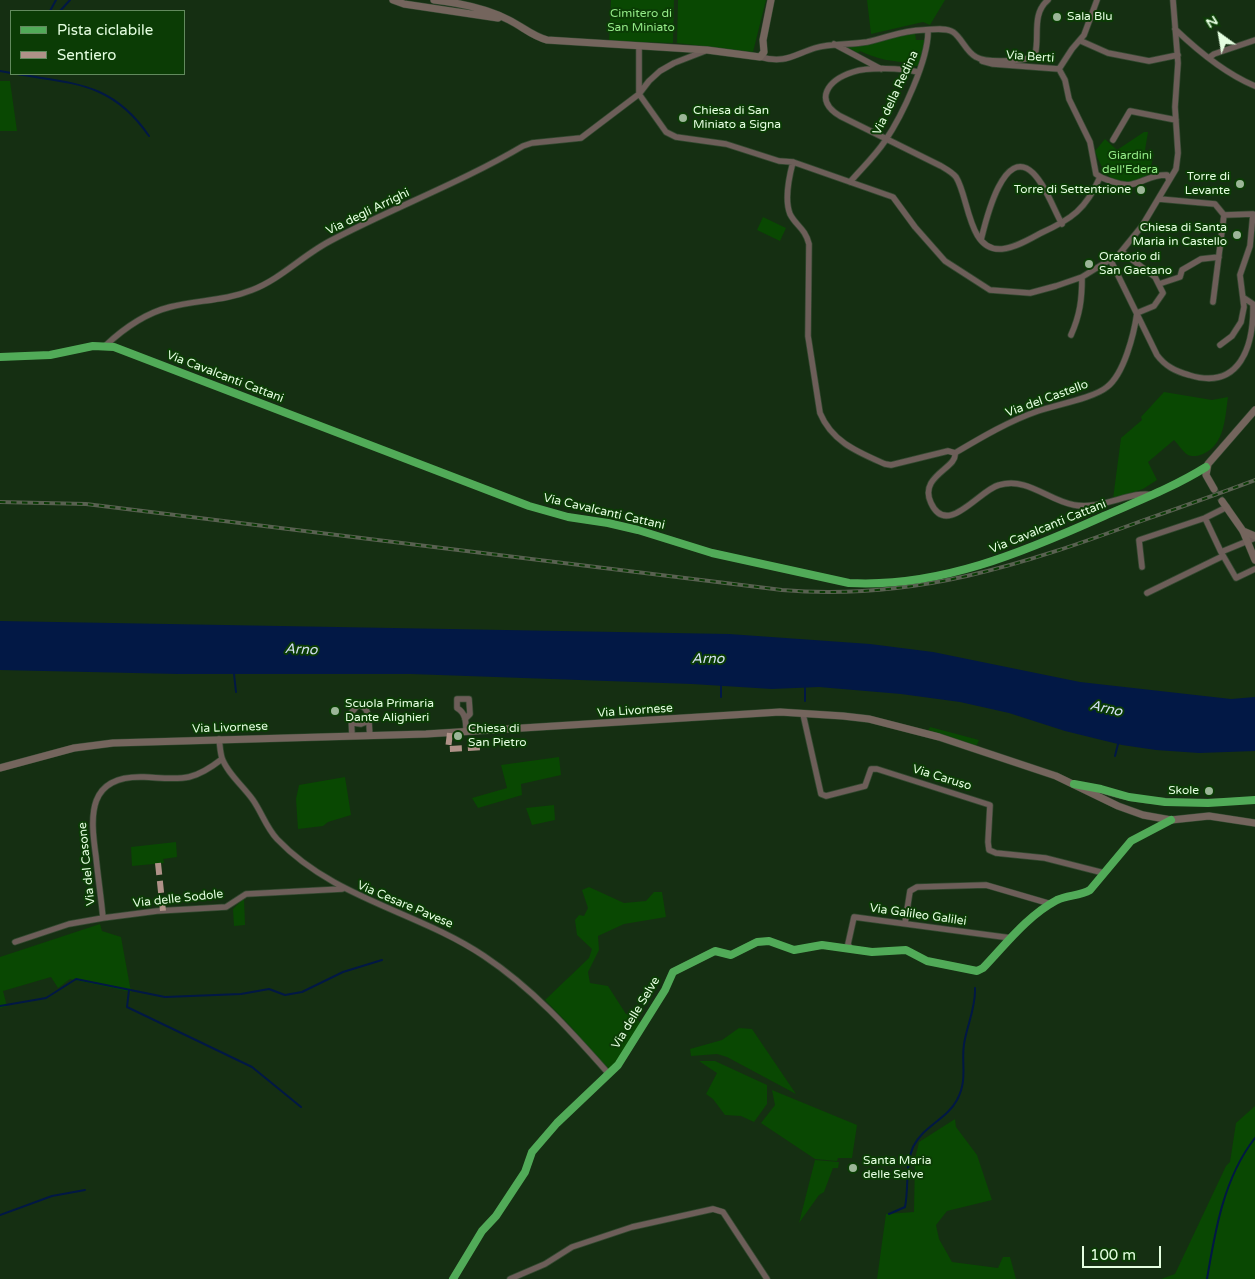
<!DOCTYPE html>
<html>
<head>
<meta charset="utf-8">
<style>
  body { margin:0 }
  #map { position:relative; width:1255px; height:1279px; overflow:hidden; background:#152f12; font-family:"Varela Round",sans-serif }
  canvas { display:block }
  .legend { position:absolute; left:10px; top:10px; width:175px; height:65px; box-sizing:border-box; background:#0b3c05; border:1px solid #628a5d; margin:0; padding:6px 9px; list-style:none; font-size:15px; color:#e4fee0 }
  .legend li { display:flex; align-items:center; gap:10px; height:25px }
  .legend b { width:25px; border:1px solid #628a5d }
  .north { position:absolute; left:1195px; top:10px; width:50px; height:50px; -webkit-text-stroke:4px #0b3c05; paint-order:stroke; rotate:328deg; font-size:14px; font-weight:700; line-height:20px; text-align:center; color:#e4fee0 }
  .north::after { content:''; display:block; margin:auto; width:18px; height:22px; background:#e4fee0; clip-path:polygon(50% 0,100% 100%,50% 72%,0 100%) }
  .scale { position:absolute; left:1082px; top:1246px; width:79px; height:22px; box-sizing:border-box; border:2px solid #e4fee0; border-top:0; padding-left:6px; font-size:15px; line-height:18px; white-space:nowrap; color:#e4fee0; -webkit-text-stroke:4px #0b3c05; paint-order:stroke }
</style>
</head>
<body>
<div id="map">
<canvas width="1255" height="1279"></canvas>
<ul class="legend">
<li><b style="height:6px;background:#51ab58"></b>Pista ciclabile</li>
<li><b style="height:6px;background:#af9288"></b>Sentiero</li>
</ul>
<div class="north">N</div>
<div class="scale">100 m</div>
</div>
<script>
const ctx = document.querySelector('canvas').getContext('2d');
ctx.lineJoin = 'round';
function paint(path, color) {
  ctx.fillStyle = color;
  ctx.fill(path, 'evenodd');
}
function trace(path, color, width, dash) {
  ctx.strokeStyle = color;
  ctx.lineWidth = width;
  ctx.lineCap = dash ? 'butt' : 'round';
  ctx.setLineDash(dash || []);
  ctx.stroke(path);
}
function drawText(font, color, halo, rows, align = 'center') {
  ctx.font = font + ' "Varela Round",sans-serif';
  ctx.lineWidth = 4;
  ctx.setLineDash([]);
  ctx.textBaseline = 'middle';
  ctx.strokeStyle = halo;
  ctx.fillStyle = color;
  for (const [text, x, y, turn = 0] of rows) {
    ctx.save();
    ctx.translate(x, y);
    ctx.rotate((+turn || 0) * Math.PI / 180);
    ctx.textAlign = isNaN(turn) ? turn : align;
    if (halo) ctx.strokeText(text, 0, 0);
    ctx.fillText(text, 0, 0);
    ctx.restore();
  }
}
paint(new Path2D(`
  M611,0H674L673,43L609,41Z
  M678,0H766L753,52L677,43Z
  M867,0H945L930,25L923,22L871,34Z
  M915,33L916,40H926L919,66H913V63C893,62 876,59 860,51L858,53L845,46Z
  M0,81H10L17,131H0Z
  M1144,132H1148L1145,150L1154,154L1149,174C1144,177 1137,183 1131,184C1111,187 1100,166 1095,151L1105,139L1117,150Z
  M763,217L786,228L780,241L757,230Z
  M1164,392L1212,400L1228,397C1225,417 1225,445 1203,454C1199,456 1192,457 1188,455C1183,452 1178,444 1174,440L1148,462L1157,480L1143,489L1113,499L1121,438L1142,420L1141,417Z
  M930,727L979,740L976,747L928,731Z
  M559,757L561,775L521,784L522,795L478,808L472,798L507,788L501,765Z
  M345,777L351,815L328,822L323,826L298,829L296,799L299,785Z
  M554,805L555,820L532,825L526,808Z
  M176,842L177,857L163,859L164,863L132,866L131,847Z
  M589,887L624,903L646,901L654,892H662L666,917L624,924L598,936L599,950L588,972L590,983L608,986L626,1014L635,1017L643,1025L627,1052L608,1073L572,1032L574,1030L545,1000L589,958L592,949L577,935L575,920L579,915L584,916L588,908L582,890Z
  M244,898L245,925L234,926L233,909Z
  M100,924L102,931L121,937L131,992L70,979L58,988L51,977L3,991L7,1006L0,1008V957Z
  M739,1028L752,1029L796,1094L727,1057L717,1054L691,1056L690,1049L722,1040Z
  M699,1061H715L767,1085V1104L754,1122L741,1116L725,1115L713,1099L706,1094L717,1073Z
  M772,1090L857,1125L852,1158H838L837,1161L815,1159L761,1123L775,1105Z
  M1255,1106V1279H1161L1175,1274L1226,1166L1230,1162L1236,1123Z
  M955,1119L956,1127L977,1155L992,1200L947,1211L936,1225L939,1239L952,1262L998,1268L1003,1257H1010L1016,1279H877L886,1214L914,1212L915,1159L919,1142Z
  M815,1160L839,1162L838,1168H833L824,1192L819,1195L799,1223Z`), '#094802');
paint(new Path2D(`
  M0,621L729,634L870,644L933,652L1080,682L1231,699L1255,697V751L1199,753L1156,750L1122,745L1065,731L1009,713L960,702L901,694L819,687L772,689L692,684L411,674H178L0,670Z`), '#021845');
trace(new Path2D(`
  M50,11L56,0
  M60,11L70,0
  M0,71L11,73
  M17,74C74,84 112,82 149,136
  M234,674L236,692
  M721,697V686
  M805,701V688
  M1115,756L1118,744
  M129,990L127,1007L252,1067L301,1107
  M0,1006L46,998L76,979L165,997L241,994L269,989L285,995L302,992L343,972L382,960
  M889,1214L905,1207C909,1187 905,1165 913,1147C923,1126 947,1119 957,1100C968,1080 961,1063 964,1044C967,1025 976,1007 975,988
  M0,1215L52,1196L85,1190
  M1207,1279C1215,1231 1224,1177 1255,1138`), '#021845', 2);
trace(new Path2D(`
  M1214,489L1222,501`), '#2a4427', 7, [7, 3.5]);
const minor = new Path2D(`
  M1175,29C1198,51 1226,74 1255,86
  M1081,41L1108,53L1149,61L1178,55
  M834,44L881,69
  M639,48V94L666,132L676,137L726,144L779,161L793,162L893,197L915,227L945,261L990,290L1030,293L1056,286L1082,277L1116,256
  M760,57C785,64 793,55 815,48C832,43 850,45 867,42C887,38 902,30 923,30C931,30 945,27 953,32C962,38 966,52 976,57C986,63 1026,62 1035,55C1040,37 1031,14 1048,0
  M1210,57L1214,54L1255,40
  M982,61L993,64L1059,69
  M1059,69L1065,80L1069,99L1090,142L1096,174C1101,178 1107,180 1114,182C1137,191 1145,174 1167,175L1169,180
  M1059,69L1072,49L1084,35L1097,0
  M918,72C902,68 868,67 853,72C828,80 813,100 840,116L941,166C946,169 952,172 956,177C969,197 968,252 1002,249C1015,248 1030,239 1041,233C1072,219 1086,209 1100,177
  M1113,140L1130,111L1176,120
  M793,162C789,177 784,199 790,214C796,226 805,228 809,244L808,336L820,413C832,442 858,452 885,464L891,465L948,451L955,453
  M850,182C862,168 875,156 885,141C902,116 929,59 928,30
  M1159,199L1215,204L1224,215
  M981,240C985,224 1003,144 1033,173C1046,186 1053,208 1062,224
  M1122,252L1155,277L1163,293L1154,306L1137,313
  M1120,253L1142,226L1176,169L1178,153L1175,107L1178,63L1173,0
  M1111,261L1157,355C1165,366 1175,371 1189,375C1240,391 1254,346 1253,304L1244,298
  M1159,284L1180,277L1182,270L1201,259L1219,257
  M1213,302L1224,215
  M1137,313C1134,334 1124,374 1107,387C1094,398 1055,405 1038,411C1009,421 982,437 955,453C958,468 918,476 931,503C947,538 979,490 999,485C1028,477 1047,500 1074,505C1103,510 1131,490 1153,495
  M1071,335C1080,315 1082,299 1082,277
  M1220,345L1232,336L1241,322L1244,307L1240,275L1250,246L1253,214L1224,215
  M105,346C122,330 146,313 170,307C197,300 225,301 252,290C281,279 304,254 332,240C395,207 462,182 523,146L532,143L581,138L639,94L649,81L660,71L674,63L705,51
  M0,357L50,355L93,346L114,347L529,506L568,517L608,523L638,530L712,553L849,583C939,588 1024,552 1104,516C1138,501 1174,487 1206,467
  M1205,518L1221,552
  M1255,538L1221,552L1236,578L1255,569
  M1142,567L1139,540L1205,518L1227,507
  M1147,593L1223,556
  M803,714L821,794L826,796L865,786L871,769H877L990,805L988,842L989,850L996,853L1045,858L1104,873
  M351,718L354,723L361,724L366,722L368,717
  M465,719L470,714L469,699H457V708C466,713 466,722 466,732
  M352,736L351,713L358,705C372,707 368,724 370,735
  M219,739C220,745 220,752 222,758C227,773 244,787 253,800C262,813 266,827 277,839C334,899 417,911 484,956C532,988 570,1030 608,1073
  M1079,785C1097,788 1114,795 1132,798C1173,804 1214,803 1255,800
  M103,918C101,897 98,877 96,857C90,815 87,775 144,777C181,779 191,783 222,759
  M905,923L910,891L917,887L986,885L1051,904
  M15,942L69,924L103,918L157,911L226,907L246,894L342,889
  M850,948L848,944L854,917L1011,938
  M453,1279L482,1231L496,1216L525,1172L532,1152L557,1123L618,1065L665,990L673,972L715,951L731,955L757,942L769,941L794,950L822,945L872,952L906,950L927,961L977,971L983,968C1006,944 1027,916 1057,900C1068,895 1080,896 1090,890L1131,841L1171,820
  M510,1279L545,1264L572,1247L632,1227L713,1209L723,1212L767,1279`);
const major = new Path2D(`
  M393,0L404,4L498,18
  M434,0C460,3 486,8 509,20C523,27 532,36 547,40L707,50L760,57L764,52L763,40L771,0
  M1214,489L1206,475L1208,464L1255,410
  M1222,501L1243,531L1255,560
  M1243,531L1255,536
  M0,768L74,748L113,743L426,734L780,712L843,716L869,719L939,737L1056,776L1118,806L1143,815L1171,820L1209,816L1255,823`);
trace(minor, '#344931', 7);
trace(major, '#344931', 8);
trace(minor, '#6d5e59', 5.5);
trace(major, '#74655d', 7);
const rail = new Path2D(`
  M0,502L86,504L782,590C913,601 1023,565 1144,520C1181,507 1218,494 1255,480`);
trace(rail, '#596151', 4);
trace(rail, '#0b3c05', 2, [5.5]);
trace(new Path2D(`
  M450,733L448,749L485,747V743
  M158,863L163,911`), '#af9288', 6, [12, 6]);
trace(new Path2D(`
  M0,357L50,355L93,346L114,347L529,506L568,517L608,523L638,530L712,553L849,583C939,588 1024,552 1104,516C1138,501 1174,487 1206,467
  M1074,784L1101,789L1129,797L1165,802L1208,803L1255,800
  M453,1279L482,1231L496,1216L525,1172L532,1152L557,1123L618,1065L665,990L673,972L715,951L731,955L757,942L769,941L794,950L822,945L872,952L906,950L927,961L977,971L983,968C1006,944 1027,916 1057,900C1068,895 1080,896 1090,890L1131,841L1171,820`), '#51ab58', 8);
for (const [x, y, r, color] of [
  [1057,17,5,"#9cb698"],
  [683,118,5,"#9cb698"],
  [1240,184,5,"#9cb698"],
  [1141,190,5,"#9cb698"],
  [1237,235,5,"#9cb698"],
  [1089,264,5,"#9cb698"],
  [335,711,5,"#9cb698"],
  [458,736,5,"#9cb698"],
  [1209,791,5,"#9cb698"],
  [853,1168,5,"#9cb698"]
]) {
  const dot = new Path2D();
  dot.arc(x, y, r, 0, 2 * Math.PI);
  ctx.fillStyle = color;
  ctx.fill(dot);
  trace(dot, '#0b3c05', 2);
}
drawText('12px', '#93ea87', '#0b3c05', [
  ["Cimitero di",641,14],
  ["San Miniato",641,28],
  ["Giardini",1130,156],
  ["dell'Edera",1130,170]
]);
drawText('12px', '#e4fee0', '#0b3c05', [
  ["Sala Blu",1067,17],
  ["Chiesa di San",693,111],
  ["Miniato a Signa",693,125],
  ["Torre di",1230,177,"right"],
  ["Levante",1230,191,"right"],
  ["Torre di Settentrione",1131,190,"right"],
  ["Chiesa di Santa",1227,228,"right"],
  ["Maria in Castello",1227,242,"right"],
  ["Oratorio di",1099,257],
  ["San Gaetano",1099,271],
  ["Scuola Primaria",345,704],
  ["Dante Alighieri",345,718],
  ["Chiesa di",468,729],
  ["San Pietro",468,743],
  ["Skole",1199,791,"right"],
  ["Santa Maria",863,1161],
  ["delle Selve",863,1175]
], 'left');
drawText('12px', '#e4fee0', '#0b3c05', [
  ["Via Berti",1030,57,4],
  ["Via della Redina",896,93,-65],
  ["Via degli Arrighi",368,212,-26],
  ["Via Cavalcanti Cattani",225,377,21],
  ["Via del Castello",1047,399,-20],
  ["Via Cavalcanti Cattani",604,512,13],
  ["Via Cavalcanti Cattani",1048,527,-22],
  ["Via Livornese",635,711,-4],
  ["Via Livornese",230,728,-2],
  ["Via Caruso",942,778,17],
  ["Via del Casone",87,864,-96],
  ["Via delle Sodole",178,899,-6],
  ["Via Cesare Pavese",405,905,23],
  ["Via Galileo Galilei",918,915,8],
  ["Via delle Selve",636,1013,-59]
]);
drawText('italic 14px', '#d4e0f5', '#0b3c05', [
  ["Arno",301,650,2],
  ["Arno",708,659],
  ["Arno",1106,709,13]
]);
</script>
</body>
</html>
